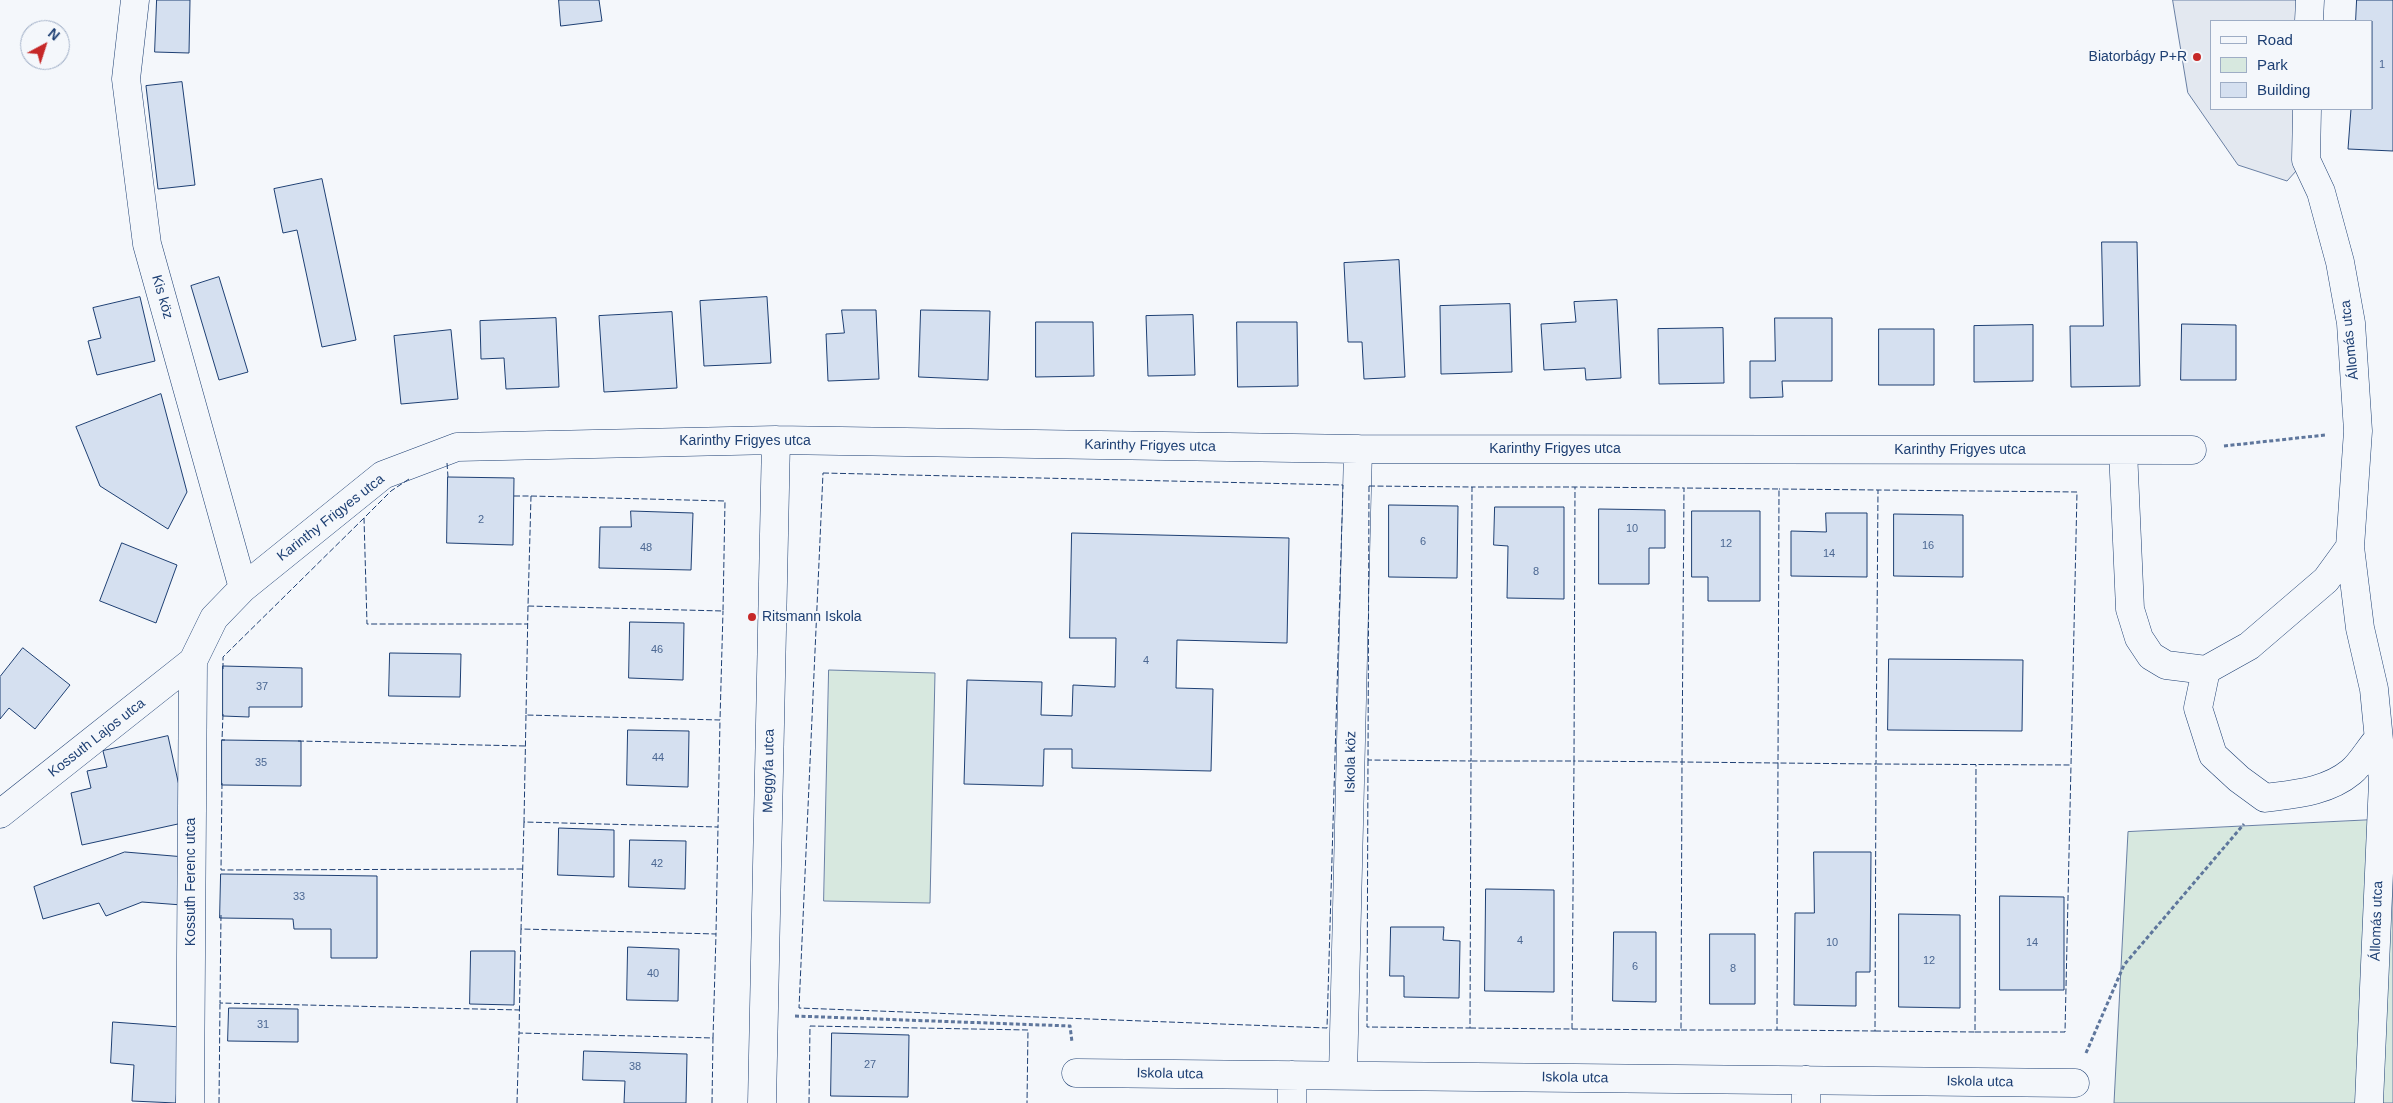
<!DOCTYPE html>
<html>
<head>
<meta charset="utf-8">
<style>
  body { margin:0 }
  #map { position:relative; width:2393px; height:1103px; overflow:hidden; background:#f4f7fb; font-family:Arial,sans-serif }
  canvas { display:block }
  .legend { position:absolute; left:2210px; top:20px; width:162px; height:90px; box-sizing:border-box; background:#f4f7fb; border:1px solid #9eadc5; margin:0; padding:6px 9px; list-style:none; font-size:15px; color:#1d3f73 }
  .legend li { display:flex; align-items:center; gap:10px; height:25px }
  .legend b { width:25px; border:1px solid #9eadc5 }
  .north { position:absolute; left:20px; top:20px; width:50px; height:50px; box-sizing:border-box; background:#f4f7fb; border:1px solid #9eadc5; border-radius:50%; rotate:40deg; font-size:14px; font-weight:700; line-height:20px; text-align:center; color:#1d3f73 }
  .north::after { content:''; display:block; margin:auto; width:18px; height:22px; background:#c62828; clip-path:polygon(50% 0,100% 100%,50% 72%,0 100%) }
</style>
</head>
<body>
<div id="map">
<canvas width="2393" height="1103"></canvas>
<ul class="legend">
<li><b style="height:6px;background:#f4f7fb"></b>Road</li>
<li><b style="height:14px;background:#d7e8df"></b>Park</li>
<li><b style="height:14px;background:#d5e0f0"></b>Building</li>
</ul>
<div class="north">N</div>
</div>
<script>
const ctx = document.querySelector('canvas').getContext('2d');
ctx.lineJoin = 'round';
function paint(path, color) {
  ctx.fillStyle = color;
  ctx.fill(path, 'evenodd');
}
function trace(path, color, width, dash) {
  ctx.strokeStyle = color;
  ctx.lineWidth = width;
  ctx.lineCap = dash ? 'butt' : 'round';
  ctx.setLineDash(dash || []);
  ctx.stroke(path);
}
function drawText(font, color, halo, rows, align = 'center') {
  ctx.font = font + ' Arial,sans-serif';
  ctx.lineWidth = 4;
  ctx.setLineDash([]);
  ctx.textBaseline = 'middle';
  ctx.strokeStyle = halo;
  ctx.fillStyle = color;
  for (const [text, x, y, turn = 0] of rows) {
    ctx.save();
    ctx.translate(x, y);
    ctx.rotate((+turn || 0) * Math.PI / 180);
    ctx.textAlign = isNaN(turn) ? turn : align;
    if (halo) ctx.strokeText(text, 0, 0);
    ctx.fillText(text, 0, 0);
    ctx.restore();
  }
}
const green = new Path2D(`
  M829,670L935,673L930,903L824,901Z
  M2393,819V1103H2114L2128,832Z`);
paint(green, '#d7e8df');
trace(green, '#687fa3', 1);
const parking = new Path2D(`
  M2173,0H2310L2309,21H2212V109H2307L2306,160L2287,181L2238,165L2188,93Z`);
paint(parking, '#e3e8f0');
trace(parking, '#687fa3', 1);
const building = new Path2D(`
  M157,0H190L189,53L155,52Z
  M559,0H599L602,21L561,26Z
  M2357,0H2393V151L2348,149L2351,109H2372V21H2356Z
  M182,82L195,185L158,189L146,86Z
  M322,179L356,340L322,347L297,230L283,233L274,189Z
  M2102,242H2137L2140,386L2071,387L2070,326H2103Z
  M1399,260L1405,377L1364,379L1362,342H1348L1344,263Z
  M219,277L248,372L219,380L191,286Z
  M140,297L155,361L97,375L88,341L101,338L93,308Z
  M767,297L771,363L704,366L700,301Z
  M1617,300L1621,378L1586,380L1585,368L1544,370L1541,324L1576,322L1574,302Z
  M1510,304L1512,372L1441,374L1440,306Z
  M842,310H876L879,379L828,381L826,334L844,333Z
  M921,310L990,311L988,380L919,377Z
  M672,312L677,388L604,392L599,316Z
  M1193,315L1195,375L1148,376L1146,316Z
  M556,318L559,387L506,389L504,358L481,359L480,321Z
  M1775,318H1832V381H1782L1783,397L1750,398V361H1775Z
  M1036,322H1093L1094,376L1036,377Z
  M1237,322H1297L1298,386L1238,387Z
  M2182,324L2236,325V380H2181Z
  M2033,325V381L1974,382V326Z
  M1723,328L1724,383L1659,384L1658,329Z
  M1879,329H1934V385H1879Z
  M451,330L458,399L401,404L394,336Z
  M161,394L187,492L168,529L100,486L76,427Z
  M448,477L514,478L513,545L447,543Z
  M1389,505L1458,506L1457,578L1389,577Z
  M1495,507H1564V599L1507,598L1508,546L1494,545Z
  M1599,509L1665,510V548H1649V584H1599Z
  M631,511L693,513L691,570L599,568L600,527H631Z
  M1692,511H1760V601H1708V577H1692Z
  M1826,513H1867V577L1791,576V531L1826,532Z
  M1894,514L1963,515V577L1894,576Z
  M1072,533L1289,538L1287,643L1177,640L1176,688L1213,689L1211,771L1072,768V749H1044L1043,786L964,784L967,680L1042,682L1041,715L1072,716L1073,685L1115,687L1116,638H1070Z
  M122,543L177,565L156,623L100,601Z
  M630,622L684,623L683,680L629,678Z
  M23,648L70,685L35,729L9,708L0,719V677Z
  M390,653L461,654L460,697L389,696Z
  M1889,659L2023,660L2022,731L1888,730Z
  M223,666L302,668V707H249V717L223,716Z
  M628,730L689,731L688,787L627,785Z
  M168,736L187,822L82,845L71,793L91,788L87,771L107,767L103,751Z
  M222,740L301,741V786L222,785Z
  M559,828L614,830V877L558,875Z
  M630,840L686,841L685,889L629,887Z
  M125,852L185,857L182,905L142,902L106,916L99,903L43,919L34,887Z
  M1814,852H1871L1870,972H1856V1006L1794,1005L1795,913H1814Z
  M221,874L377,876V958H331V929H294L293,919L220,918Z
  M1486,889L1554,890V992L1485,991Z
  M2000,896L2064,897V990H2000Z
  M1899,914L1960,915V1008L1899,1007Z
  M1391,927H1444L1443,940L1460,941L1459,998L1404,997V976H1390Z
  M1614,932H1656V1002L1613,1001Z
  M1710,934H1755V1004H1710Z
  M628,947L679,949L678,1001L627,1000Z
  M471,951H515L514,1005L470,1004Z
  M229,1008L298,1009V1042L228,1041Z
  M113,1022L180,1027L176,1103L132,1101L134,1065L111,1063Z
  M832,1033L909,1035L908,1097L831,1096Z
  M584,1051L687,1054L686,1103H624L625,1081L583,1080Z`);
paint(building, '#d5e0f0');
trace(building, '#1d3f73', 1);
const minor = new Path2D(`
  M135,0L126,79L147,244L243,588
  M2309,21L2310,0
  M2307,109L2306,160L2321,192L2340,262L2351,323L2358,431L2350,547L2360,628L2374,689L2383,781L2369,1103
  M2123,450L2130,609L2139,638L2151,656L2166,665L2206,670L2249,646L2326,580L2350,547
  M2206,670L2198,708L2213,755L2239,779L2265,798C2294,794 2327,792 2351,772C2361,764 2369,749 2378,739
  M0,814L193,661
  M1076,1073L2075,1083
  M1343,1075L1358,449
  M190,1103L193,661L214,618L243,588L383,475L457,447L776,440L1358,449L2192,450
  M762,1103L776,440
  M1292,1103V1075
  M1806,1103V1080`);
trace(minor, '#1d3f73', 29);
trace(new Path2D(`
  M2224,446L2325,435
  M795,1016L1070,1026L1072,1042
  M2086,1053L2124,965L2244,824`), '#5e769c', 3, [4, 2.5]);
trace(minor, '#f4f7fb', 28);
trace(new Path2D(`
  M447,463L448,477
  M823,473L1343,485L1327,1028L799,1008Z
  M409,479L391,491L364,518L367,624H528
  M1369,486L1472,487L1471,761L1368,760Z
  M514,496H531L725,501L723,611L528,606L531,496
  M528,606L526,715L720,720L723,611
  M223,669V657L364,518
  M223,714L222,740H225
  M526,715L524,822L718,827L720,720
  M298,741L525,746
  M1368,760L1367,1027L1470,1028L1471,761H1574L1575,487H1472
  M222,783L221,870L522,869
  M524,822L521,929L716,934L718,827
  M221,915L220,1003L520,1010
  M521,929L519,1033L713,1038L716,934
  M1470,1028L1572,1029L1574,761L1682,762L1684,488L1575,487
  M1572,1029L1681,1030L1682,762L1778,763L1779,489L1684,488
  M1681,1030H1777L1778,763L1876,764L1878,490L1779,489
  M1777,1030L1875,1031L1876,764L2071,765L2077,492L1878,490
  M1875,1031L1975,1032L1976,765
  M1975,1032H2065L2071,765
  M219,1103L220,1003
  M517,1103L519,1033
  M712,1103L713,1038
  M809,1103L810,1026L1028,1030L1027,1103`), '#1d3f73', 1, [6, 2.5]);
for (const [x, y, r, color] of [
  [2197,57,5,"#c62828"],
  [752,617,5,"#c62828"]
]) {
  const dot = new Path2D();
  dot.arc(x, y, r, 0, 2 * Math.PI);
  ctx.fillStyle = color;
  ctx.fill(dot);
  trace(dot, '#f4f7fb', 2);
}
drawText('11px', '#4b6792', null, [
  ["1",2382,65],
  ["2",481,520],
  ["10",1632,529],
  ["6",1423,542],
  ["12",1726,544],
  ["16",1928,546],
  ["48",646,548],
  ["14",1829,554],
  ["8",1536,572],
  ["46",657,650],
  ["4",1146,661],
  ["37",262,687],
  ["44",658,758],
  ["35",261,763],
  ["42",657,864],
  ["33",299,897],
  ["4",1520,941],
  ["10",1832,943],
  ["14",2032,943],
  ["12",1929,961],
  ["6",1635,967],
  ["8",1733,969],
  ["40",653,974],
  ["31",263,1025],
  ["27",870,1065],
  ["38",635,1067]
]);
drawText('14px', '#1d3f73', '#f4f7fb', [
  ["Biatorbágy P+R",2187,57],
  ["Ritsmann Iskola",762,617,"left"]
], 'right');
drawText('14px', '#1d3f73', '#f4f7fb', [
  ["Kis köz",162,297,74],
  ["Állomás utca",2350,340,-96],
  ["Karinthy Frigyes utca",745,441],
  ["Karinthy Frigyes utca",1150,446,1],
  ["Karinthy Frigyes utca",1555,449],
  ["Karinthy Frigyes utca",1960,450],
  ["Karinthy Frigyes utca",331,518,-38],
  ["Kossuth Lajos utca",97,738,-38],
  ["Iskola köz",1351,762,-89],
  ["Meggyfa utca",769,771,-89],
  ["Kossuth Ferenc utca",191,882,-90],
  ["Állomás utca",2377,921,-88],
  ["Iskola utca",1170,1074,1],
  ["Iskola utca",1575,1078,1],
  ["Iskola utca",1980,1082,1]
]);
</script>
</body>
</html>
